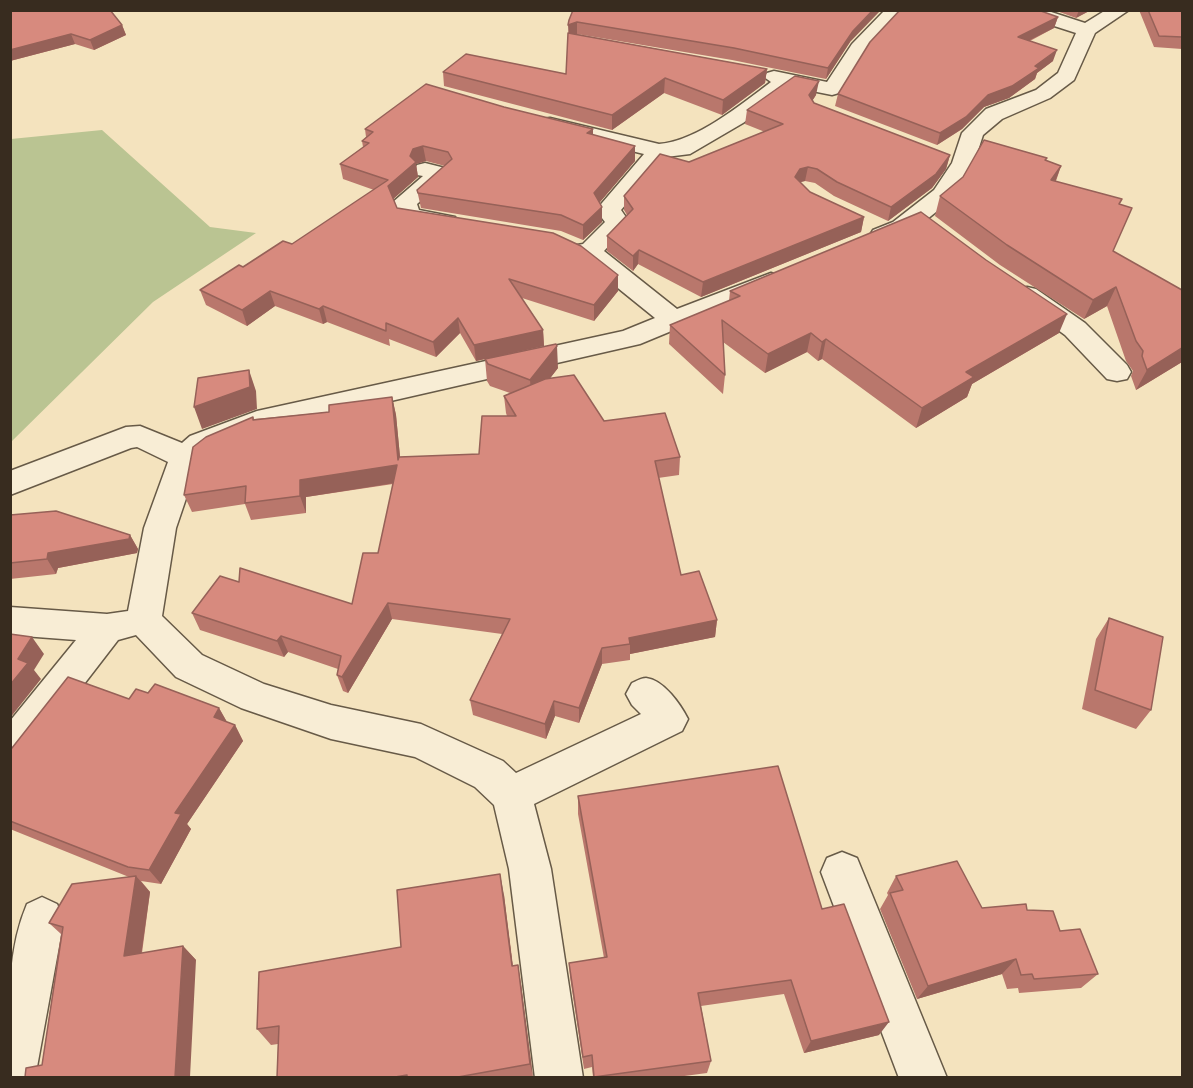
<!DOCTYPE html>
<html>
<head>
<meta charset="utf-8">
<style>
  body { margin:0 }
  #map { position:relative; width:1193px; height:1088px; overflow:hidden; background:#f4e3be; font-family:"Sorts Mill Goudy",serif }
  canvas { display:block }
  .frame { position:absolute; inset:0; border:12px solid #382c1f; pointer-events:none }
</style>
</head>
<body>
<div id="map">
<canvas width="1193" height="1088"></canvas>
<div class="frame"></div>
</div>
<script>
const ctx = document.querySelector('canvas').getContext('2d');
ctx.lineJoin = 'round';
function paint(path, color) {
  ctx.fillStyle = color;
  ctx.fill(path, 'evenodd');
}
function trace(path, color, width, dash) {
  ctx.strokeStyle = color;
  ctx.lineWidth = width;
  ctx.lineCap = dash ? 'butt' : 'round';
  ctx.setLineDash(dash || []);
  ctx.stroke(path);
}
paint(new Path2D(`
  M102,130L210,227L256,233L153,302L11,442V139Z`), '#bac492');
const minor = new Path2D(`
  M885,10H905L866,52L839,93L832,95L792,87L743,123L690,154L666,157L621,210L630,223L604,251L677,309L771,273L780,276L784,281L780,286L640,344L264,430L212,452L198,463L176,528L162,616L202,655L264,684L331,705L421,724L503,761L516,773L641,714L632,705L626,694L632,683C636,681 642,678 646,678C664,680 681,705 688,719L682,731L534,804L551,869L583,1078H535L509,869L494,805L475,787L415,757L331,739L241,708L176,677L136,635L118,640L24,762L10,767V721L76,640L10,635V607L107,614L128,611L144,528L168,462L137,447L131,448L10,495V471L126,427L140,426L182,443L190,436L257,411L623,331L655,318L582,259L572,256L568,251L572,246L583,244L605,222L596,210L644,154L542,129L539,124L542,119L550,118L659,144C697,141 740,105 771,82L764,77L767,73L774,71L827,82L852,44Z
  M1015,10H1045L1085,23L1106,10H1129L1095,33L1074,80L1050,98L1002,119L983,135L974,163L951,200L911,232L882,242L873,240L870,235L873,230L893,222L934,190L952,163L962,133L986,109L1036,90L1058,73L1076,33L1017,14Z
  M425,163L449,169L452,174L417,204L419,210L455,217L458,222L455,227C438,231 417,225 400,221L393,202L423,176L417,175L414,170L417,165Z
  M1027,287L1036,289L1085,323L1127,365L1131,372L1127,379L1117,381L1107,379L1065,335L1018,301L1014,295L1018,289Z
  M842,852L857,858L947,1078H899L821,872L827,858Z
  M42,897L57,904L64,919L35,1078H10C10,1019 4,958 27,904Z`);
trace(minor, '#675a47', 3);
paint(minor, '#f8edd5');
paint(new Path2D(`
  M10,10L122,25L126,35L94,50L75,44L10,61Z
  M1054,10H1091L1076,18Z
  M1139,10H1182V49L1154,47Z
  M1058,17L1054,28L1030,41L1053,61L1037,73L1035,79L1009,98L984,107L962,129L937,145L835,106L838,94Z
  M569,20L850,42L826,79L732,60L577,34H576L767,69L765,83L722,115L664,93L612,130L444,86L443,72L566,74Z
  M816,95L812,101L814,103L950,155L946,169L932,188L888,221L834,196L815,183L805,181L800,182L810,192L864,217L861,232L701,297L638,264L633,271L607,251V236L627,215L624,210V196L689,162L765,132L745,124L747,110Z
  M365,129L593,135L635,146V161L600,202L602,222L583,240L561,231L421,208L417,190L445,166L426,161L416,164L418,177L393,199L397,208L618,275V291L594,321L522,298L543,330L544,346L476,361L460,333L436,357L389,339L390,346L327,322L323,324L275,306L247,326L206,305L200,290L243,267L292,244L374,190L343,179L340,164L363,147L362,141L366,137Z
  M1046,161L1061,166L1056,181L1120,205L1113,251L1182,362L1136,390L1131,376L1133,371L1126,361L1107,306L1084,319L1000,265L935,216L940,196Z
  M730,291L1059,333L972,384L967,397L916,428L822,359L818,361L807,352L765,373L723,342L725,375L723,394L669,344L670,325L729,301Z
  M485,359L558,368L550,378L604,421L680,457L679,475L658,478L681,575L717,620L715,637L630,654V660L602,664L579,723L555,716L546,739L473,715L470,700L502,634L392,619L348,693L343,691L337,675L338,669L288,652L284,657L200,630L192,613L239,582L352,604L378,553L393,484L306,497V513L251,520L245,504L192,512L184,495L253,417L254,419L329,412L392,397L396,415L400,457L479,454L507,416L506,413L504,396L510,393L490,386L487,381Z
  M10,515L130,535L138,549L137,553L58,568L56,574L10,579Z
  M1109,618L1151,710L1136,729L1082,709L1096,639Z
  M148,693L219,708L227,722L235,725L243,741L187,824L191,829L161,884L141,881L150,892L142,953L183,946L196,960L42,1065L61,934L49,923L129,877L10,829V748L129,699Z
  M578,796L822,909L879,1035L804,1053L784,994L701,1006L711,1061L707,1073L677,1077H593L592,1067L584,1069L570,977L569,963L604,958L578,814Z
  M896,876L982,908L1027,910L1060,931L1098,974L1081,988L1019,993L1018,988L1007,989L1002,974L917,999L880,909L888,895L887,893Z
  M504,895L513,966L521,984L533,1077H277L278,1044L271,1045L257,1029L401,947Z`), '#b9776c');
paint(new Path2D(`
  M873,10H881L850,42L826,79L828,68L853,31Z
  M1079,10H1091L1076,18Z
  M1058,17L1054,28L1014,48L1018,37Z
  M577,22V34L569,36L568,25Z
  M122,25L126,35L94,50L90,40Z
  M71,34L75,44L10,61V50Z
  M1057,50L1053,61L1037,73L1035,79L1009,98L984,107L962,129L937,145L940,133L988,95L1035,66Z
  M767,69L765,83L722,115L723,100Z
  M665,78L664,93L612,130V115Z
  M819,81L816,95L807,109L809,95Z
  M593,129V144L587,133Z
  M423,146L426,161L416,164L418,177L391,201L388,186L410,156L413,149Z
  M635,146V161L594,209V193Z
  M950,155L946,169L932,188L888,221L891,207Z
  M1061,166L1054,185L1051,180Z
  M808,167L805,181L797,183L795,177L800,169Z
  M602,207V222L583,240V225Z
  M864,217L861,232L701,297L703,282Z
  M639,250L638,264L633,271V256Z
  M618,275V291L594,321V305Z
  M1116,287L1107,306L1084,319L1093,300Z
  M270,291L275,306L247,326L242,310Z
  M323,306L327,322L323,324L319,309Z
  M1067,314L1059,333L972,384L967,397L916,428L922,408L966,372Z
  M458,318L460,333L436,357L433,342Z
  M543,330L544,346L476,361L474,345Z
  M811,333L807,352L765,373L768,354Z
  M826,339L822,359L818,361L822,342Z
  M557,346L558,368L532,402L530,380Z
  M1182,348V362L1136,390L1147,370Z
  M249,370L256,391L257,409L202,429L194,407Z
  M392,397L396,415L402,477L398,460Z
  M397,465L401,482L306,497V513L300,496V480Z
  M130,535L138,549L137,553L58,568L56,574L47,559L48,553Z
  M388,603L392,619L348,693L342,677Z
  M717,620L715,637L630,654V644L629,638Z
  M281,636L288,652L284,657L277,641Z
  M32,637L44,654L34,670L41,679L10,718V685L18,659Z
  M602,648V664L579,723V708Z
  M554,701L555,716L546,739L545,724Z
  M219,708L228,724L214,717Z
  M235,725L243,741L187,824L191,829L161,884L149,870L175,813Z
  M500,874L504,895L515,985L512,966Z
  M136,876L150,892L139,970L124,956Z
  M183,946L196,960L190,1077H175Z
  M1016,959L1002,974L917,999L928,986Z
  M518,965L521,984L533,1077L530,1064Z
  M889,1022L879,1035L804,1053L811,1041Z`), '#966158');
const building = new Path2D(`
  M10,10H110L122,25L90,40L71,34L10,50Z
  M573,10H873L853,31L828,68L734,48L577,22L568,25L569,20Z
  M900,10H1038L1058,17L1018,37L1057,50L1035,66L1039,68L1012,86L988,95L966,117L940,133L838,94L870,42Z
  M1148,10H1182V37L1159,36Z
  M568,33L767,69L723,100L665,78L612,115L443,72L466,54L566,74Z
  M795,76L819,81L809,95L814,103L950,155L936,174L891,207L837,182L817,169L808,167L800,169L795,177L810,192L864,217L703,282L639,250L633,256L607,236L633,209L624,196L660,154L689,162L783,124L747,110Z
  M426,84L504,107L593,129L587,133L635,146L594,193L602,207L583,225L561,215L418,193L417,190L452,159L448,152L423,146L413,149L410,156L416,162L388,186L397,208L553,233L581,246L618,275L594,305L509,279L543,330L474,345L458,318L433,342L386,323V331L323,306L319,309L270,291L242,310L200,290L239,265L243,267L283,241L292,244L388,180L340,164L369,143L362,141L373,132L365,129Z
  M984,140L1047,158L1045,160L1061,166L1051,180L1122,199L1119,204L1132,208L1113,251L1182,290V348L1147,370L1142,356L1143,351L1136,341L1116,287L1093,300L1007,245L940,196L963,177Z
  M921,212L986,260L1067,314L966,372L974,377L922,408L826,339L822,342L811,333L768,354L722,320L725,375L670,325L740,296L730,291Z
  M556,344L557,346L530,380L488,364L485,359Z
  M249,370L250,387L194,407L198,378Z
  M574,375L604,421L665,413L680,457L655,461L681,575L699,571L717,620L629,638L630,644L602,648L579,708L554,701L545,724L470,700L510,619L388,603L342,677L337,675L341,656L281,636L277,641L192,613L220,576L239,582L240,568L352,604L363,553H378L397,465L300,480V496L245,503L246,486L184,495L193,447L206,437L253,417V420L329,412V405L392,397L398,460L399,457L479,454L482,416H516L504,396L545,379Z
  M56,511L130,535L129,539L48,553L47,559L10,563V515Z
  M1109,618L1163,637L1151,710L1095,690Z
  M10,634L32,637L18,659L28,663L10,685Z
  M68,677L129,699L136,689L148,693L155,684L219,708L214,717L235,725L175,813L181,814L149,870L128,867L10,821V748H12Z
  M778,766L822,909L844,904L889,1022L811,1041L791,980L698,993L711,1061L594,1077L592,1055L583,1057L569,963L607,957L578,796Z
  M957,861L982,908L1026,904L1027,910L1053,911L1060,931L1080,929L1098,974L1034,979L1032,974L1021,975L1016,959L928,986L890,893L903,890L896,876Z
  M500,874L512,966L518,965L530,1064L458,1077H407V1075L395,1077H277L279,1026L257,1029L259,972L401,947L397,890Z
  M136,876L124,956L183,946L175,1077H25L26,1068L42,1065L63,927L49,923L72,884Z`);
paint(building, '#d78a7e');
trace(building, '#966158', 1.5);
</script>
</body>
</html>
